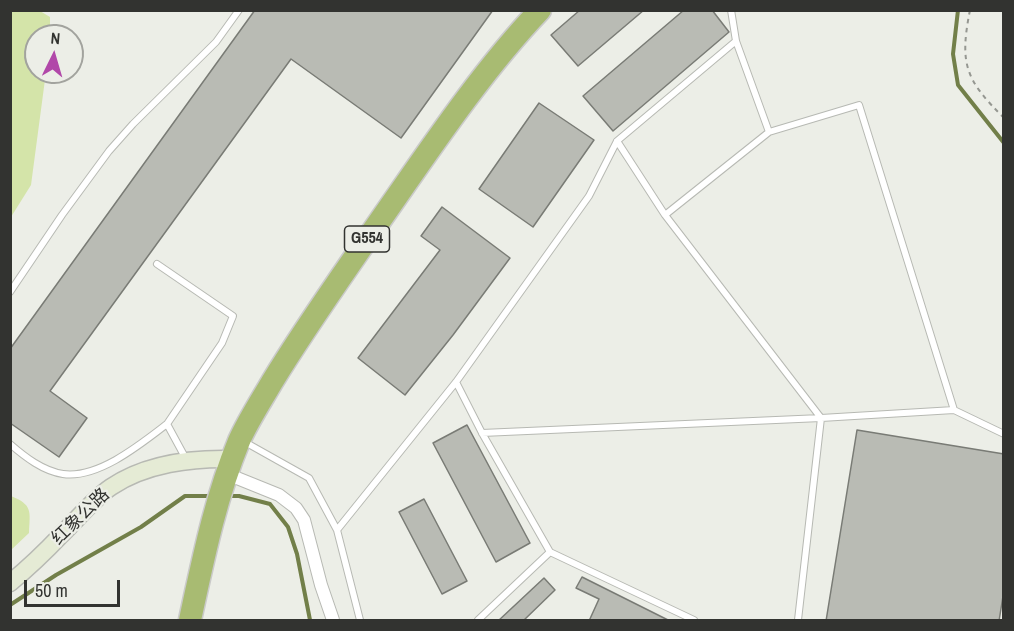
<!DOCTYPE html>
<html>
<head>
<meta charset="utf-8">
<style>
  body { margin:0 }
  #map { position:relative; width:1014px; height:631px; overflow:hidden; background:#eceee7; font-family:"Archivo Narrow",sans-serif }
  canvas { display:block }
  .frame { position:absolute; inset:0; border:12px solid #323330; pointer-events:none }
  .north { position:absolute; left:24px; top:24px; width:60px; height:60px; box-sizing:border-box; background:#eceee7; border:2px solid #a2a39e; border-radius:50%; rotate:5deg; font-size:16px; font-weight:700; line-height:24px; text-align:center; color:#323330 }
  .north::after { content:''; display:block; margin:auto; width:21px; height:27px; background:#b148a9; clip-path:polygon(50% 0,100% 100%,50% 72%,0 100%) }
  .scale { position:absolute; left:24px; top:580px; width:96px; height:27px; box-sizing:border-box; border:3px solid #323330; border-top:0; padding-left:8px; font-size:18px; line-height:21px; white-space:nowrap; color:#323330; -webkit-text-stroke:4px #eceee7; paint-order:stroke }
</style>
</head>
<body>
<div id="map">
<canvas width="1014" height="631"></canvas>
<div class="frame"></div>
<div class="north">N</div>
<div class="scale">50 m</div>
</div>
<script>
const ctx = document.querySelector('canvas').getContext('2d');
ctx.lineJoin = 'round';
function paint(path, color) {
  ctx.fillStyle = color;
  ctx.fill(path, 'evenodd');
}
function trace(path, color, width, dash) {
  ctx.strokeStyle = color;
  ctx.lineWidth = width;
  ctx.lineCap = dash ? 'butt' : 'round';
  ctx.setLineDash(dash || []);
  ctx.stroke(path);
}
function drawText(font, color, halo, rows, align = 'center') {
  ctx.font = font + ' "Archivo Narrow","Noto Sans SC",sans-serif';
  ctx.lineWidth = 4.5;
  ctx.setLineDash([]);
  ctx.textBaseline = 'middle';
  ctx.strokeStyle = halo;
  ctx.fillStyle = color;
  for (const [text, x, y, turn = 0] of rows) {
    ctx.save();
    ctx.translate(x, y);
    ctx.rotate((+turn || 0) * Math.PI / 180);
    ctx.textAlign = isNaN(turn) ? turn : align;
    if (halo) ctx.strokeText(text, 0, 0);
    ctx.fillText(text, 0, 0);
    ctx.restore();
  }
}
paint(new Path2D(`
  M11,10L40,11L50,17V36H36V72H46L31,185L11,217Z
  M11,496C33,505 30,511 29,533L11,550Z`), '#d4e4a9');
trace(new Path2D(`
  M958,10L953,54L958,85L1004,143
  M229,496H239L270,504L288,527L297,554L310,620
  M10,605L56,575L141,527L185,496H212`), '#727f49', 4);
const building = new Path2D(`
  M255,10H493L401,138L291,59L50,391L87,418L59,457L10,423V349Z
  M580,10H644L578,66L551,35Z
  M684,10H712L729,32L613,131L583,96Z
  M539,103L594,140L533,227L479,189Z
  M442,207L510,258L453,335L405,395L358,358L440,250L421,236Z
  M467,425L530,543L496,562L433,443Z
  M857,430L1004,454V590L999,621H826Z
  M424,499L467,581L442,594L399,512Z
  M582,577L670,621H589L599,599L576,588Z
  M544,578L555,590L523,621H498Z`);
paint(building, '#b9bbb4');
trace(building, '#797b75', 1.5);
const lane = new Path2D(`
  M731,10L736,41L769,132
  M617,141L665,215L821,418L798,620
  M157,264L233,316L222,343L167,424
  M10,292L62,215L109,151L133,124L216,42L239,10
  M456,382L482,433L550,552
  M954,410L1004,434
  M482,433L821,418L954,410L859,105L769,132L665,215
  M243,441L309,478L337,530L360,620
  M10,444C25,457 43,471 63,474C98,479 141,444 167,424L186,459
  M337,530L456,382L589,196L617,141L736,41
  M478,620L550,552L694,620`);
const street = new Path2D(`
  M227,474L279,495L296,508L304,520L321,585L333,620`);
const secondary = new Path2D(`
  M10,583C28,568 45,552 61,535C78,519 92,500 111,487C145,464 192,458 232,459`);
const highway = new Path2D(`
  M190,620C203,560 215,499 239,441C248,421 261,401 272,382C303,331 337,283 370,235C422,161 478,75 540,10`);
trace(lane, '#b7b9b3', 8);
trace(street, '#b7b9b3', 14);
trace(secondary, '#b7b9b3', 19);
trace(highway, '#cacac9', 25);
trace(new Path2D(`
  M970,10C959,65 966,80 1004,118`), '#959791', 2, [4.5, 4.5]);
trace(lane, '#fff', 6);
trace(street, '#fff', 12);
trace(secondary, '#e5ebd5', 16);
trace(highway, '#a8bb72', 22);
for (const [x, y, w] of [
  [367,239,45]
]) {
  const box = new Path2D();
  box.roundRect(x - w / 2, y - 13, w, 26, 4.5);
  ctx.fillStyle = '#eceee7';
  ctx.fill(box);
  trace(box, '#323330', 1.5);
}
drawText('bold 16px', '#323330', null, [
  ["G554",367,239]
]);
drawText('18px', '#323330', '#eceee7', [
  ["红象公路",81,517,-44]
]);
</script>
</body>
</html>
